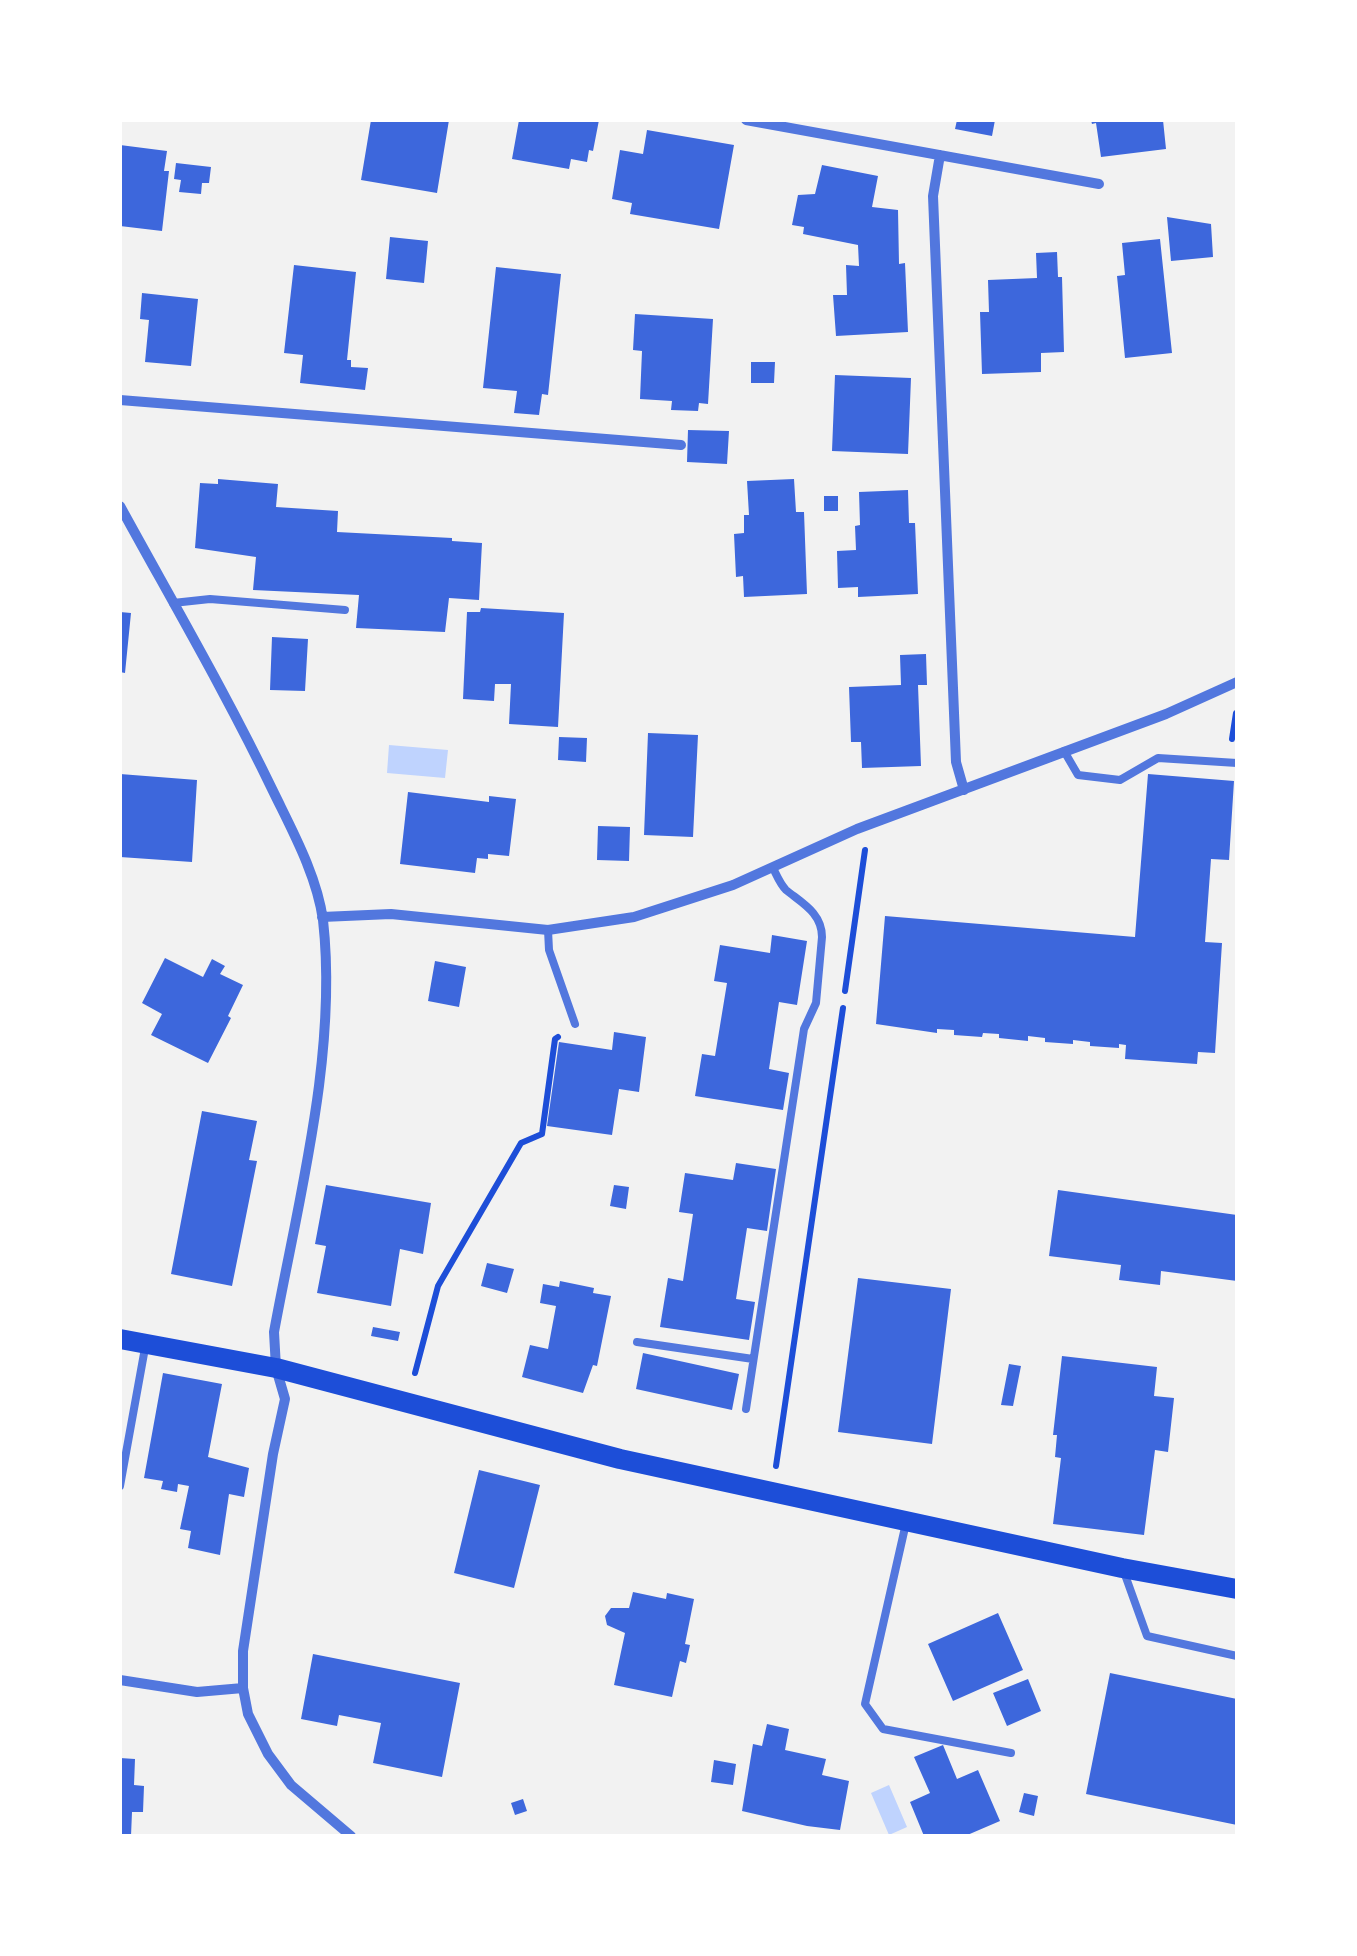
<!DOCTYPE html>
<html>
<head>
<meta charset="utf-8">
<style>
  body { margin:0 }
  #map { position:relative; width:1357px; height:1956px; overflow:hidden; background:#f2f2f2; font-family:"Varela Round",sans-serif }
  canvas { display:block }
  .frame { position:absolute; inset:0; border:122px solid #fff; pointer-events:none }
</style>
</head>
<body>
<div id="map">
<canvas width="1357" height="1956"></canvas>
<div class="frame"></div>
</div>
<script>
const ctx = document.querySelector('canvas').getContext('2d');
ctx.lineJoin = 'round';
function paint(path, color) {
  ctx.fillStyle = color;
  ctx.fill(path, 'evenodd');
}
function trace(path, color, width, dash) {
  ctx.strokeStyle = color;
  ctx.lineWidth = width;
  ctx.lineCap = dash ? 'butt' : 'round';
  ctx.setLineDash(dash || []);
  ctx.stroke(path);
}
paint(new Path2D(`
  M389,745L448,750L445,778L387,773Z
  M889,1785L907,1827L889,1835L871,1793Z`), '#bfd3fe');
paint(new Path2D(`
  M371,120H449L437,193L361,180Z
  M519,120H599L593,151L589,150L587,162L571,159L569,169L512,159Z
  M957,120H995L992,136L955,129Z
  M1091,120H1163L1166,149L1101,157L1096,123L1092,124Z
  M647,130L734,145L719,229L630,214L632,203L612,199L620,150L643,154Z
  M120,145L167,151L164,171H169L162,231L120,226Z
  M176,163L211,167L209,183H202L201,194L179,192L181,180L174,179Z
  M822,165L878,176L872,207L898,210L899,264L905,263L908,332L836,336L833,295H847L846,265L859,266L858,245L803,234L804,227L792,225L798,195L815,194Z
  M1167,217L1211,224L1213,257L1171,261Z
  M390,237L428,241L424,283L386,279Z
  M1160,239L1172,353L1125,358L1117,276L1125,275L1122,243Z
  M1057,252L1058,277H1062L1064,352L1041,353V372L982,374L980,312H989L988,280L1037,278L1036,253Z
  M294,265L356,272L347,360H351V367L368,368L365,390L300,383L303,355L284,353Z
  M496,267L561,274L548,395L542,394L539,415L514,413L517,391L483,388Z
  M142,293L198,299L191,366L145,362L149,320L140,319Z
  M635,314L713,319L708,404L699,403L698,411L671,410L672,401L640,399L642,351L633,350Z
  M751,362H775L774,383H751Z
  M835,375L911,378L908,454L832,451Z
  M688,430L729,431L727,464L687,462Z
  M218,479L278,484L276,507L338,511L337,532L452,538V541L482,543L479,600L449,598L445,632L356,628L359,595L253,590L256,557L195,548L200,483L218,484Z
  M794,479L796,512H804L807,594L744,597L743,576L736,577L734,534L744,533V515H749L747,481Z
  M908,490L909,523H915L918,594L858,597V587L838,588L837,551L856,550L855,526L860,525L859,492Z
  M824,496H838V511H824Z
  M481,608L564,613L558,727L509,724L511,684H495L494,701L463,699L467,612H480Z
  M120,612L131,613L125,673L120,672Z
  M272,637L308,639L305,691L270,690Z
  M926,654L927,685H918L921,766L862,768L861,742H851L849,687L901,685L900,655Z
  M648,733L698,735L693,837L644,835Z
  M559,737L587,738L586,762L558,760Z
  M120,774L197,780L192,862L120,857Z
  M1148,774L1234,781L1229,860L1211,859L1205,942L1222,943L1215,1053L1198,1052L1197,1064L1125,1059L1126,1045L1119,1044V1048L1090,1046V1042L1073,1040V1044L1045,1042V1038L1028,1036V1041L999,1038V1034L983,1033L982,1037L954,1035V1030L937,1029V1033L876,1024L885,916L1135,937Z
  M408,792L489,802V796L516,799L509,856L488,854V859L477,858L475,873L400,864Z
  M598,826L630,827L629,861L597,860Z
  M772,935L807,941L797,1005L779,1002L769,1069L789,1073L783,1110L695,1096L702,1054L715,1056L727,983L714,981L720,945L770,953Z
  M165,958L203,977L212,959L225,966L220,974L243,985L228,1016L231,1018L208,1063L151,1035L162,1014L142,1003Z
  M435,961L466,967L459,1007L428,1001Z
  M614,1032L646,1037L639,1092L619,1089L612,1135L547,1126L559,1042L612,1050Z
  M202,1111L257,1121L249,1160L257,1161L232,1286L171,1274Z
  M736,1163L776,1169L767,1231L747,1228L736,1299L755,1302L749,1340L660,1327L668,1278L683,1281L693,1214L679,1212L685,1173L733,1180Z
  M326,1185L431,1203L423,1254L400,1249L391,1306L317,1293L326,1246L315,1244Z
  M614,1185L629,1187L626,1209L610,1206Z
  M1058,1190L1237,1215V1281L1161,1271L1160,1285L1119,1280L1121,1265L1049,1256Z
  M487,1263L514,1269L507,1293L481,1286Z
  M858,1278L951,1289L932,1444L838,1432Z
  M560,1281L594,1288L593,1293L611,1296L597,1366L593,1365L583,1393L522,1377L530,1345L548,1349L556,1306L540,1303L543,1284L559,1287Z
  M373,1327L400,1332L398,1341L371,1336Z
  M643,1353L739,1374L732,1410L636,1389Z
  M1062,1356L1157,1367L1154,1396L1174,1398L1168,1452L1155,1450L1144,1535L1053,1524L1061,1458L1055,1457L1057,1435H1053Z
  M1009,1364L1021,1366L1013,1406L1001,1405Z
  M163,1373L222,1384L208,1457L249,1468L244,1497L229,1494L220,1555L188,1548L191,1531L180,1529L189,1486L178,1484L177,1492L161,1489L163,1481L144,1478Z
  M479,1470L540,1485L514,1588L454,1573Z
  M633,1592L666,1599L667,1593L694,1599L685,1644L690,1645L686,1663L680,1661L672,1697L614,1685L625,1633L607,1625L605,1616L611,1608H629Z
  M998,1613L1023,1670L953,1701L928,1644Z
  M313,1654L460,1683L442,1777L373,1763L381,1723L339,1715L337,1726L301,1719Z
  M1110,1673L1237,1699V1825L1086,1794Z
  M1028,1679L1041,1711L1007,1726L993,1693Z
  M767,1724L789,1729L785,1750L826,1759L822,1775L849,1781L840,1830L807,1826L742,1811L753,1744L762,1746Z
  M943,1745L957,1779L978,1770L1000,1821L965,1836H924L910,1802L930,1793L914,1757Z
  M120,1758L135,1759L134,1785L144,1786L143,1812H132L131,1836H120Z
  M714,1760L736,1764L733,1785L711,1782Z
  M1024,1793L1038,1796L1034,1816L1019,1812Z
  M523,1799L527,1811L515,1815L511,1803Z`), '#3d67dc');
trace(new Path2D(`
  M1232,739L1236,713
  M845,991L865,850
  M415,1373L438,1286L521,1143L542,1134L555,1039L558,1037
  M776,1466L843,1008`), '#1d4ed8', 6);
trace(new Path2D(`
  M173,603L210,599L345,610
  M1064,751L1078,775L1120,780L1158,758L1237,763
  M548,930L549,950L575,1024
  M637,1342L753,1359
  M746,1409L804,1029L816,1003L822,937C822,913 802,903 786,890C780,884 777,876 773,868
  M120,1486L145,1348
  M906,1523L865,1704L883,1729L1011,1753
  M1124,1572L1147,1636L1237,1656`), '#5277de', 8);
trace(new Path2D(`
  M746,120L1099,184
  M940,155L933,196L956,762L964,790
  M120,400L681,445
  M120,506C172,601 227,695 274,793C293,832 317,876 323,920C338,1053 298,1201 274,1332L276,1368L285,1399L273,1454L243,1651V1688L248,1714L268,1754L291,1785L351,1836
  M322,917L391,914L548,930L634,917L733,885L857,829L1166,714L1237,682
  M120,1680L197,1692L243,1688`), '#5277de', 10);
trace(new Path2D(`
  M120,1339L276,1368L620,1459L1122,1568L1237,1589`), '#1d4ed8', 20);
</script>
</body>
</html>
